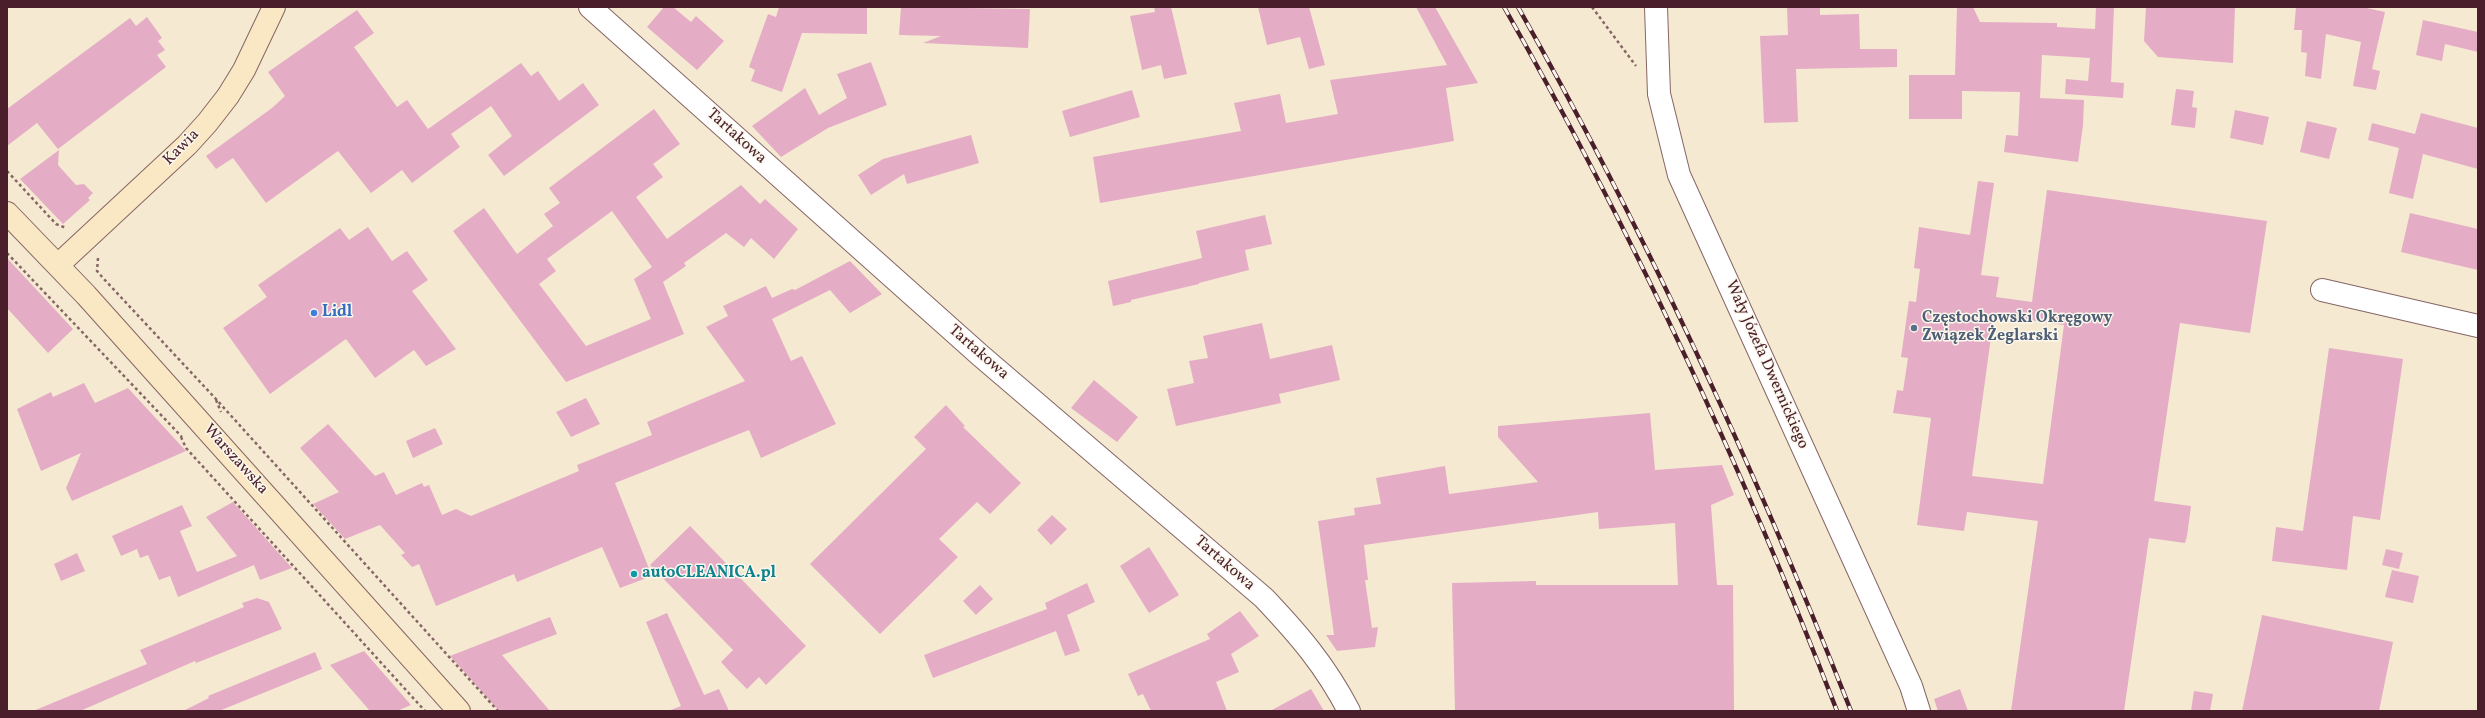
<!DOCTYPE html>
<html>
<head>
<meta charset="utf-8">
<style>
  body { margin:0 }
  #map { position:relative; width:2485px; height:718px; overflow:hidden; background:#f5e9d2; font-family:Vollkorn,serif }
  canvas { display:block }
  .frame { position:absolute; inset:0; border:8px solid #4a1f2b; pointer-events:none }
</style>
</head>
<body>
<div id="map">
<canvas width="2485" height="718"></canvas>
<div class="frame"></div>
</div>
<script>
const ctx = document.querySelector('canvas').getContext('2d');
ctx.lineJoin = 'round';
function paint(path, color) {
  ctx.fillStyle = color;
  ctx.fill(path, 'evenodd');
}
function trace(path, color, width, dash) {
  ctx.strokeStyle = color;
  ctx.lineWidth = width;
  ctx.lineCap = dash ? 'butt' : 'round';
  ctx.setLineDash(dash || []);
  ctx.stroke(path);
}
function drawText(font, color, halo, rows, align = 'center') {
  ctx.font = font + ' Vollkorn,serif';
  ctx.lineWidth = 3;
  ctx.setLineDash([]);
  ctx.textBaseline = 'middle';
  ctx.strokeStyle = halo;
  ctx.fillStyle = color;
  for (const [text, x, y, turn = 0] of rows) {
    ctx.save();
    ctx.translate(x, y);
    ctx.rotate((+turn || 0) * Math.PI / 180);
    ctx.textAlign = isNaN(turn) ? turn : align;
    if (halo) ctx.strokeText(text, 0, 0);
    ctx.fillText(text, 0, 0);
    ctx.restore();
  }
}
paint(new Path2D(`
  M664,7H673L691,22L696,16L724,41L697,70L647,27Z
  M779,7H867V34L802,33L782,92L751,81L755,70L749,67L768,14L776,17Z
  M901,7L1030,9L1028,48L923,43L941,36L899,35Z
  M1154,7H1171L1187,74L1164,79L1161,65L1142,70L1130,16L1155,12Z
  M1258,7H1309L1325,65L1309,69L1300,37L1267,45Z
  M1416,7H1435L1478,83L1446,88L1454,141L1100,203L1093,157L1241,131L1234,103L1280,94L1286,123L1338,114L1330,80L1447,65Z
  M1787,7H1820V15L1859,14L1860,49H1897V67L1796,69L1798,122L1764,123L1760,36L1788,35Z
  M1957,7H1973L1980,22L2057,23V27L2095,29L2096,7H2114L2111,82L2124,83L2123,98L2065,94L2066,79L2088,81L2090,58L2042,55L2040,98L2084,100L2083,125L2078,162L2004,152L2006,135L2018,136L2020,92L1962,91V119H1909V75H1955Z
  M2146,7H2235L2233,63L2158,57L2144,41Z
  M2296,7H2362L2385,12L2372,69L2380,71L2376,90L2353,86L2361,42L2326,34L2321,79L2305,76L2307,53L2301,52L2302,30H2294Z
  M357,10L374,33L354,47L397,107L407,100L428,129L521,63L531,76L538,71L559,101L583,83L599,105L504,176L488,155L512,136L491,106L451,134L460,147L412,183L402,170L371,193L338,151L266,203L233,158L216,169L206,156L272,108L285,96L268,72Z
  M147,17L162,38L158,41L165,50L157,55L166,67L58,149L37,123L7,146V109L130,18L136,26Z
  M2423,20L2478,32V52L2445,44L2442,61L2416,55Z
  M871,62L887,105L828,128L781,157L752,126L805,88L819,115L847,98L837,74Z
  M2176,89L2194,91L2192,107L2197,108L2195,128L2171,125Z
  M1132,90L1140,117L1070,137L1062,111Z
  M654,109L680,144L653,164L663,177L636,197L667,239L741,185L760,204L765,199L798,229L774,259L751,238L744,247L726,233L684,263L686,266L663,282L684,334L566,382L453,231L484,208L517,254L553,226L544,214L560,203L549,188ZM612,211L652,267L634,279L651,319L586,346L539,284L556,271L547,259Z
  M2235,110L2269,117L2263,145L2230,138Z
  M2421,113L2478,128V169L2423,154L2413,199L2389,193L2399,148L2368,140L2372,123L2415,134Z
  M2307,121L2337,128L2329,159L2300,152Z
  M971,135L979,163L907,184L904,174L871,195L858,175L883,159Z
  M59,150L58,165L76,185L84,184L93,193L88,198L90,200L63,224L20,179Z
  M1978,181L1994,183L1981,275L1999,277L1996,297L2032,302L2047,190L2267,221L2250,333L2180,323L2154,501L2191,506L2187,536L2185,543L2149,538L2124,711H2011L2038,521L1967,512L1964,531L1917,525L1931,418L1893,413L1897,390L1903,391L1908,358L1901,357L1909,301L1916,302L1920,269L1914,268L1919,227L1970,235ZM1994,315L2064,325L2043,484L1972,476Z
  M2410,213L2478,229V270L2401,252Z
  M1265,215L1272,244L1245,250L1249,270L1199,283V284L1131,300V302L1113,306L1108,281L1202,258L1196,231Z
  M368,227L392,261L407,251L428,280L412,291L456,349L426,366L414,350L375,378L346,339L270,394L223,328L267,297L258,285L340,228L349,240Z
  M7,258L73,329L48,353L7,308Z
  M850,261L882,294L850,313L830,290L772,319L791,361L802,356L836,424L761,458L749,430L615,483L652,576L620,588L602,547L517,582L514,574L436,606L419,564L412,567L401,555L405,553L380,525L345,539L313,504L339,492L300,448L328,424L375,476L384,472L396,495L422,483L424,487L429,485L442,515L456,509L471,516L579,471L577,465L652,435L647,422L745,381L706,327L728,316L723,306L766,286L772,298L792,289L795,290Z
  M1262,323L1270,359L1332,345L1340,380L1279,394L1281,403L1176,426L1167,389L1194,383L1189,361L1208,358L1203,336Z
  M2329,348L2403,359L2380,520L2353,516L2347,570L2272,561L2276,527L2303,531Z
  M1094,380L1138,417L1117,442L1071,408Z
  M84,383L95,403L128,388L186,451L72,501L66,488L81,453L41,471L17,409L51,392L53,397Z
  M586,398L600,424L571,437L556,412Z
  M946,405L965,426L963,427L1021,483L990,514L977,502L939,539L958,557L880,634L810,564L926,449L914,437Z
  M1650,413L1655,470L1722,465L1734,495L1711,505L1717,585H1733L1734,711H1455L1452,583L1536,581V585H1678L1675,523L1599,529L1598,512L1364,545L1368,580H1365L1372,628L1378,627L1375,647L1337,651L1326,635H1334L1318,521L1355,515L1354,508L1381,504L1376,478L1445,466L1449,494L1538,482L1498,437V426Z
  M435,428L443,444L413,458L406,441Z
  M233,502L292,568L260,580L254,565L178,597L170,576L159,580L148,555L140,558L137,549L121,556L112,536L182,505L192,526L180,531L197,572L237,556L206,517Z
  M1052,515L1067,529L1051,545L1037,530Z
  M690,526L806,646L766,685L759,677L747,689L731,673L721,662L733,650L650,565Z
  M1149,547L1179,595L1149,613L1120,566Z
  M2386,549L2403,553L2399,569L2382,565Z
  M77,553L85,571L61,581L54,564Z
  M2392,570L2419,576L2413,603L2385,597Z
  M1087,583L1095,602L1067,615L1080,651L1065,656L1056,631L933,678L924,655L1047,609L1045,603Z
  M980,585L993,599L976,615L963,601Z
  M257,598L269,602L282,629L196,663L195,661L80,711H33L147,664L140,650L244,607L242,603Z
  M1240,611L1259,636L1231,654L1239,672L1216,682L1227,711H1151L1143,694L1138,696L1128,674L1210,639L1207,634Z
  M667,613L704,695L719,689L729,711H668L681,706L646,622Z
  M2262,615L2393,642L2379,711H2242Z
  M550,617L557,634L502,655L550,711H499L450,656Z
  M364,651L411,705L397,711H370L330,665Z
  M315,652L322,669L219,711H183L209,698L208,696Z
  M1311,689L1324,711H1270Z
  M1960,689L1968,711H1938L1934,699Z
  M2194,691L2213,694L2210,711H2191Z`), '#e4adc5');
const street = new Path2D(`
  M590,7L981,356L1264,598C1299,635 1325,665 1349,711
  M1656,7L1659,94L1679,175L1911,686L1919,711
  M2322,290L2478,326`);
const secondary = new Path2D(`
  M7,213L86,295L459,711
  M58,265L187,145L207,123L228,96L244,70L274,7`);
trace(street, '#866665', 24);
trace(secondary, '#866665', 24);
trace(new Path2D(`
  M1592,7L1636,66
  M7,171L56,224L66,228
  M7,253L182,437
  M98,258L97,271L103,278L215,398L498,711
  M216,400L221,412
  M181,437L186,448L425,711`), '#866665', 2.5, [3, 3]);
trace(street, '#fff', 22);
trace(secondary, '#fae7c3', 22);
const rail = new Path2D(`
  M1504,7C1633,233 1743,468 1837,711
  M1518,7C1647,235 1755,468 1851,711`);
trace(rail, '#4a1f2b', 4.5);
trace(rail, '#fbf7ec', 3, [9]);
for (const [x, y, r, color] of [
  [314,313,4,"#3f7fe0"],
  [1914,328,4,"#5c6f8a"],
  [634,574,4,"#0f9aa8"]
]) {
  const dot = new Path2D();
  dot.arc(x, y, r, 0, 2 * Math.PI);
  ctx.fillStyle = color;
  ctx.fill(dot);
  trace(dot, '#fbf7ec', 1.5);
}
drawText('16px', '#4a1f2b', '#fbf7ec', [
  ["Tartakowa",736,137,42],
  ["Kawia",182,148,-45],
  ["Tartakowa",978,353,41],
  ["Wały Józefa Dwernickiego",1766,365,66],
  ["Warszawska",235,460,48],
  ["Tartakowa",1224,564,41]
]);
drawText('bold 16px', '#366cbe', '#fbf7ec', [
  ["Lidl",322,313]
], 'left');
drawText('bold 16px', '#4e5e75', '#fbf7ec', [
  ["Częstochowski Okręgowy",1922,319],
  ["Związek Żeglarski",1922,337]
], 'left');
drawText('bold 16px', '#0d838f', '#fbf7ec', [
  ["autoCLEANICA.pl",642,574]
], 'left');
</script>
</body>
</html>
